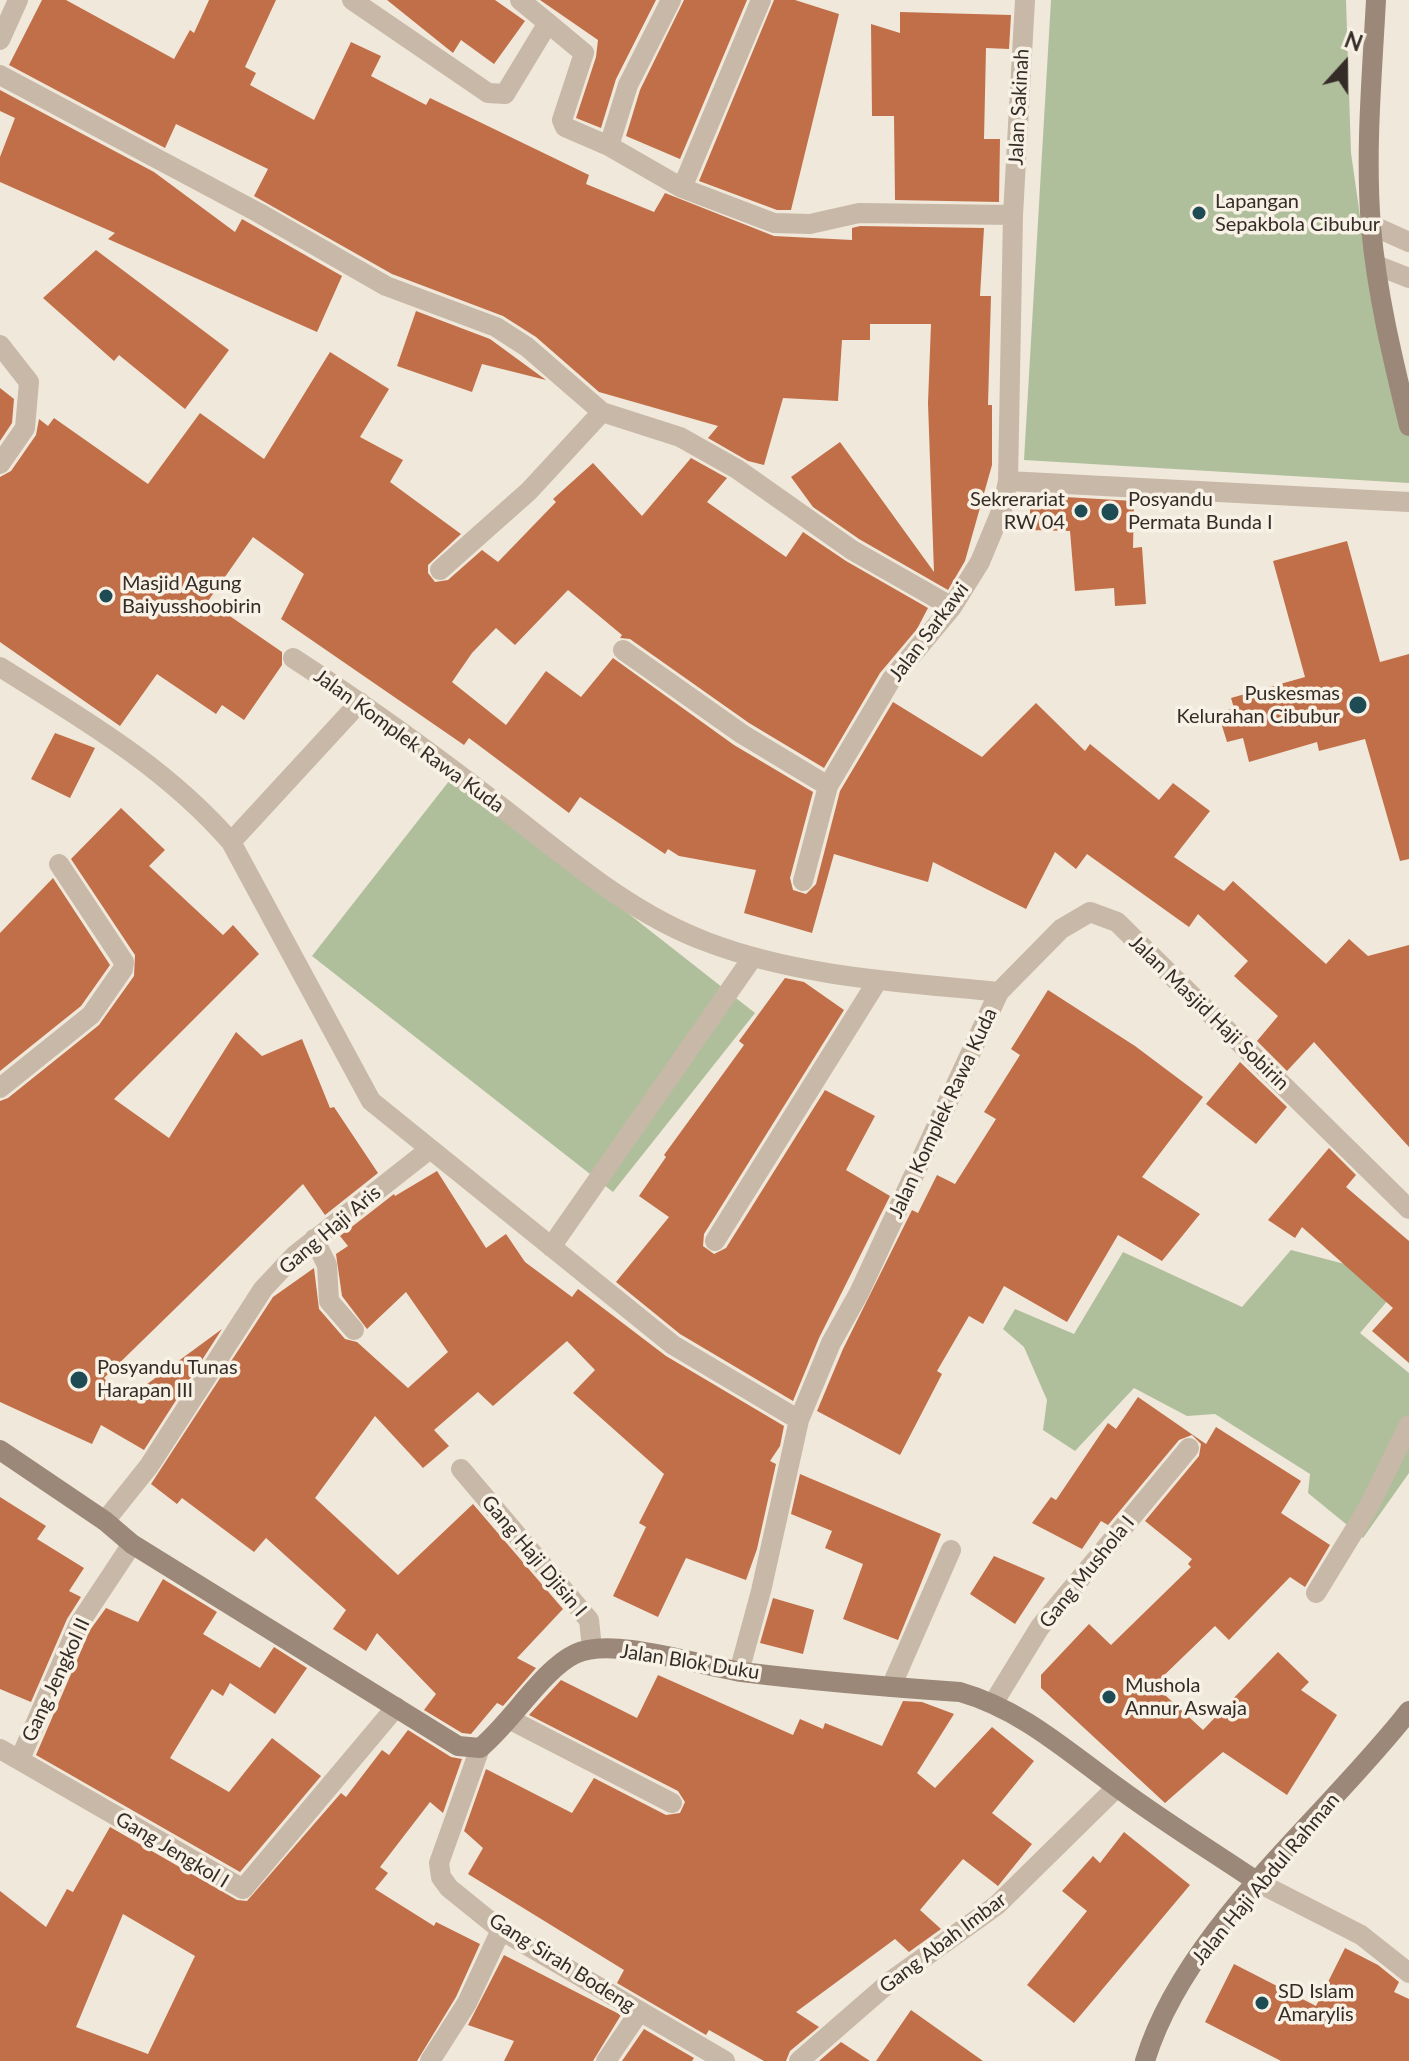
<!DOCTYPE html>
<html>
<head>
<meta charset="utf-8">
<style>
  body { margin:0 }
  #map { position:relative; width:1409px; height:2061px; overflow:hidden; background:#f0e8da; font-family:Lato,sans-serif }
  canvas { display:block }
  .north { position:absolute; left:1305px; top:24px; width:80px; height:80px; -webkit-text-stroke:6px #f8f1e6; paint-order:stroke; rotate:21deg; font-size:22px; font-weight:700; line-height:32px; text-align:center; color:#352c27 }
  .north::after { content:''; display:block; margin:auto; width:28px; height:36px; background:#352c27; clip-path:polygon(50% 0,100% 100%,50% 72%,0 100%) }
</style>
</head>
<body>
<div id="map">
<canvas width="1409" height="2061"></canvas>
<div class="north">N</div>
</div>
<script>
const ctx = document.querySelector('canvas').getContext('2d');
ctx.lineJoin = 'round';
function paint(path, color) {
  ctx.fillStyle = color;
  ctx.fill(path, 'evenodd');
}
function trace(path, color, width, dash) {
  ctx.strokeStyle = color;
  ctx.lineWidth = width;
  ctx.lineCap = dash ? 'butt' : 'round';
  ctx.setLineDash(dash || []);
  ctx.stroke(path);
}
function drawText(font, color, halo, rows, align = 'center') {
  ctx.font = font + ' Lato,sans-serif';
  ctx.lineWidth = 7;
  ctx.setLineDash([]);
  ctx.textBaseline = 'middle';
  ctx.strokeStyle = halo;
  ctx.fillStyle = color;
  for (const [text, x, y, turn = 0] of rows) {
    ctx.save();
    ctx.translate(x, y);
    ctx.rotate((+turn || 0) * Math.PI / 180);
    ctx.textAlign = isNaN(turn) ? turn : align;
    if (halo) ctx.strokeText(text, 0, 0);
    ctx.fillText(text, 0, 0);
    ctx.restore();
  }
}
paint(new Path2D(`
  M1051,0H1346L1351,153L1368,272L1409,434V483L1024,460Z
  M453,776L755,1013L613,1192L312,956Z
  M1291,1250L1364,1269L1395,1292L1360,1333L1409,1373V1473L1363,1538L1308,1493L1310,1474L1215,1414L1187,1416L1134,1388L1075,1451L1043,1430L1047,1400L1024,1347L1003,1329L1015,1309L1074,1334L1123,1252L1242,1307Z`), '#b0bf9b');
paint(new Path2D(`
  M42,0H66L174,59L190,30L194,33L209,0H276L245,67L256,73L250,85L314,120L351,42L381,56L371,76L426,105L430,98L589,175L586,184L654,212L665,193L774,236L852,240V228L860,226L984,228L980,296H991L988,405H992V465L965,561L948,590L859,539L813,507L791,477L840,442L934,572L928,403L931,324H870V340H842L838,401L783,398L764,465L748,461L708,438L718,426L599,392L536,337L503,316L392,274L254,196L268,169L176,124L165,148L9,65Z
  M387,0H495L525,21L494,64L461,40L453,53Z
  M540,0H656L616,79L601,128L576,118L596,57L598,40Z
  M684,0H747L680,159L626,136L640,90Z
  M774,0H795L839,14L791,210H777L699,181Z
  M900,12L1011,15L1009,49L986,48L984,139H1000L999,202L895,200L894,116H872L871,24L900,33Z
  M0,90L154,172L235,232L242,219L342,276L317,332L108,239L115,233L0,182V157L15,118L0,111Z
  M96,250L229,350L185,409L119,355L114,361L43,298Z
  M416,311L490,339L546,380L482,364L472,392L397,366Z
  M330,352L389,389L360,437L403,460L390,482L461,534L428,565V573L435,582L448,580L482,550L498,562L556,502L553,499L593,463L642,516L691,458L727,478L707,502L786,557L803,532L846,561L928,608L917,629L880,673L824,768L749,723L630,639L620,638L622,635L568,590L515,645L496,628L472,653L452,682L506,725L546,671L581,697L613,658L734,745L813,792L790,878L793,890L806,894L816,884L840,791L893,702L982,757L1036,703L1085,751L1090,744L1159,800L1173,783L1210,811L1174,857L1224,891L1233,881L1326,964L1349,939L1368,956L1409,945V1147L1314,1042L1287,1071L1257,1041L1278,1016L1234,976L1248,961L1198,914L1189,927L1087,854L1076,869L1055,852L1026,909L933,862L928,882L834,854L812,933L744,913L756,870L679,856L668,849L665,854L580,797L569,813L469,738L464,745L281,619L304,574L253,537L208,601L282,652V665L244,720L222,705L216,714L157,674L120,726L0,642V477L11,471L36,435L39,419L48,426L54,418L148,484L200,413L264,459Z
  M0,388L14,399L12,423L0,441Z
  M1030,495L1134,501L1133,548L1142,547L1146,604L1115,606L1114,588L1075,591L1070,531L1030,530Z
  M1347,541L1380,662L1409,654V859L1400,861L1365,739L1319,751L1317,742L1249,762L1243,738L1227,742L1218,713L1234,708L1231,698L1305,677L1273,561Z
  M55,733L95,748L70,798L31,779Z
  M121,808L165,850L149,866L223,935L233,925L259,954L114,1099L169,1138L236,1032L262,1056L302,1039L330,1108L334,1107L378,1173L325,1215L303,1184L104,1378L124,1401L222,1329L144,1450L101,1425L92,1444L0,1402V1101L8,1098L99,1025L134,976L135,955L71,859Z
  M53,878L110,965L81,1006L0,1071V933Z
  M785,978L804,982L844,1010L704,1234L703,1246L714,1254L726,1248L825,1090L875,1116L846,1170L890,1196L819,1338L793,1401L680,1334L616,1282L669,1217L639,1196L666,1157L664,1155L744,1045L739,1041Z
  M1048,990L1135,1046L1203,1097L1142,1177L1200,1214L1162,1261L1118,1235L1067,1322L1004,1286L983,1324L969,1316L937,1371L942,1374L900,1455L817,1411L843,1349L912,1210L918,1213L937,1175L955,1184L996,1119L984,1112L1020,1055L1011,1049Z
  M1240,1062L1287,1107L1256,1144L1206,1104Z
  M1329,1148L1356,1175L1346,1187L1409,1241V1363L1372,1331L1393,1308L1302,1227L1295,1238L1268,1220Z
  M437,1171L486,1248L506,1234L525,1262L572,1297L578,1289L666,1356L784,1426L780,1446L770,1461L776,1464L757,1549L746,1580L686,1558L658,1617L613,1596L646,1527L639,1523L664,1474L573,1393L595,1370L567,1341L493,1406L478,1392L434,1430L449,1446L423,1468L375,1416L315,1498L398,1575L473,1504L563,1609L517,1658L536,1668L503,1706L497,1703L471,1734L462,1733L424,1710L436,1694L377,1633L366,1651L333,1629L346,1610L266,1538L254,1552L182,1498L177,1504L151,1484L273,1297L314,1268L319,1309L345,1339L357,1342L408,1388L448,1352L406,1292L367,1329L342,1296L336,1254L348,1246L340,1236L394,1194L395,1196Z
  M1138,1397L1206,1444L1216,1427L1301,1481L1281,1513L1330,1545L1305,1587L1290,1577L1229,1640L1215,1626L1154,1685L1203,1730L1278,1652L1309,1682L1301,1690L1337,1715L1287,1795L1223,1752L1165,1803L1041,1688V1675L1089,1624L1111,1645L1191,1567L1188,1564L1192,1559L1145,1521L1199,1456L1201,1444L1192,1435L1179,1440L1108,1525L1101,1521L1082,1549L1032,1523L1051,1497L1056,1500L1108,1423L1116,1429Z
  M800,1474L941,1534L898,1640L843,1619L863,1564L825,1548L832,1531L791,1514Z
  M0,1497L46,1526L37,1539L84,1568L69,1591L81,1597L67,1619L31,1702L0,1689Z
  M994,1556L1045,1578L1015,1624L970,1594Z
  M163,1579L217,1612L203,1634L260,1668L274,1647L307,1668L275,1714L230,1683L223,1696L212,1689L170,1758L229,1792L272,1738L321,1776L240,1872L36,1755L90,1630L106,1608L138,1622Z
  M773,1598L814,1610L803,1654L760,1643Z
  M658,1675L793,1735L800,1719L823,1729L825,1723L882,1746L903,1701L922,1702L954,1714L917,1773L935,1788L992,1727L1034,1761L992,1813L1032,1844L998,1886L963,1859L920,1910L941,1929L909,1952L895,1939L796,2012L819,2027L790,2051L786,2061H764L709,2030L706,2035L617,1983L624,1970L468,1874L483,1848L464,1831L486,1769L572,1813L594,1778L666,1815L680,1813L685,1802L678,1791L529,1715L561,1680L637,1718Z
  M408,1730L451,1757L462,1759L443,1813L430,1802L380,1867L388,1873L375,1889L434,1926L436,1922L480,1944L456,1997L417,2061H0V1891L46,1927L67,1889L73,1892L110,1827L237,1900L247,1901L341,1793L346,1797L382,1750L389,1755ZM123,1914L195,1956L148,2054L76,2027Z
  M1124,1832L1190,1885L1074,2023L1027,1985L1087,1911L1062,1891L1093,1856L1100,1863Z
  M1345,1948L1378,1965L1399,1982L1394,1992L1409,1999V2061H1281L1205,2022L1234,1964L1316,2006Z
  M504,1955L621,2015L593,2061H504L514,2041L468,2025Z
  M911,2010L983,2061H876Z
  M644,2029L694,2058L692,2061H622Z
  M841,2042L870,2061H819Z`), '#c16f48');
trace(new Path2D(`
  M1371,225L1409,242`), '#c8b8a7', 20);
trace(new Path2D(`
  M352,0L488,93L505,94L548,23L584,53L562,120L565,127L609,146L682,188L774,223L810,224L859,213L1013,215L1008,481
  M520,0L548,23
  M0,40L18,0
  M0,75L259,213L386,286L496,327L527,347L602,412L680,437L737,469L852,550L952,607
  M609,146L628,85L671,0
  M682,188L761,0
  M1013,215L1025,0
  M1376,265L1409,278
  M0,345L29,382L25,428L0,464
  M440,570L529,491L602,412
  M623,650L742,734L828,786L891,680L952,607L980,562L1002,509L1008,481L1409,502
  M293,658C364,704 433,754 500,806C565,856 629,913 707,942C799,977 902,982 999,992
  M0,667C83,719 166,767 231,842L360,702
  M231,842L371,1101L673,1345L799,1420
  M803,881L828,786
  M0,1088L91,1015L123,969L124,962L59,864
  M314,1239L327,1265L329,1301L354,1330
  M715,1241L878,980
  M551,1247L753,957
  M461,1469L589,1620L592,1648
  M105,1521L149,1466L263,1289L295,1255L430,1149
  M1316,1593L1368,1508L1409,1425
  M739,1672L761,1591L799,1420L831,1343L859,1293L999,992L1061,929L1090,912L1117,922L1409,1209
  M891,1687L951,1550
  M994,1702L1040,1627L1189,1448
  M511,1720L672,1803
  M480,1748L439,1863L441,1877L449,1888L501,1930L725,2061
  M0,1749L243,1889L396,1707
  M20,1759L79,1624L132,1544
  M1259,1883L1361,1935L1409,1973
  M430,2061L467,2003L501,1930
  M606,2061L640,2011
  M799,2061L891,1981L997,1905L1117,1787`), '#c8b8a7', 20);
trace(new Path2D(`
  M1376,0C1372,75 1365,152 1371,227C1377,295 1393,360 1409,426
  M0,1450L105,1521L132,1544L458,1746L480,1748C511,1723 543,1669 575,1654C612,1636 700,1666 742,1672C814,1681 887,1687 960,1692C1023,1710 1069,1753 1121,1790C1166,1823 1213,1852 1259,1883
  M1145,2061C1185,1929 1325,1819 1409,1711`), '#9b8878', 20);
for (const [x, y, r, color] of [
  [1199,213,8,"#1f4c54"],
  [1081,511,8,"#1f4c54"],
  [1110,512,10,"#1f4c54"],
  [106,596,8,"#1f4c54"],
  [1358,705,10,"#1f4c54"],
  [79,1380,10,"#1f4c54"],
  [1109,1697,8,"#1f4c54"],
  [1262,2003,8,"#1f4c54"]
]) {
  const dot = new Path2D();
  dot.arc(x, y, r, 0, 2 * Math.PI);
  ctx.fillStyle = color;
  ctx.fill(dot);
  trace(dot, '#f8f1e6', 3);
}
drawText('20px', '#352c27', '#f8f1e6', [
  ["Jalan Sakinah",1019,107,-87],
  ["Jalan Sarkawi",929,632,-53],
  ["Jalan Komplek Rawa Kuda",409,741,36],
  ["Jalan Masjid Haji Sobirin",1209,1013,44],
  ["Jalan Komplek Rawa Kuda",943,1113,-65],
  ["Gang Haji Aris",330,1230,-40],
  ["Gang Haji Djisin I",534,1556,50],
  ["Gang Mushola I",1087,1572,-51],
  ["Jalan Blok Duku",690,1662,9],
  ["Gang Jengkol II",56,1680,-65],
  ["Gang Jengkol I",172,1850,31],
  ["Jalan Haji Abdul Rahman",1266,1879,-50],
  ["Gang Abah Imbar",943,1943,-37],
  ["Gang Sirah Bodeng",562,1963,32]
]);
drawText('20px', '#352c27', '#f8f1e6', [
  ["Lapangan",1215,202],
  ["Sepakbola Cibubur",1215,225],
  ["Sekrerariat",1065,500,"right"],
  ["RW 04",1065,523,"right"],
  ["Posyandu",1128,500],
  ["Permata Bunda I",1128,523],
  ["Masjid Agung",122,584],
  ["Baiyusshoobirin",122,607],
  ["Puskesmas",1340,694,"right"],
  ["Kelurahan Cibubur",1340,717,"right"],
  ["Posyandu Tunas",97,1368],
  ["Harapan III",97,1391],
  ["Mushola",1125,1686],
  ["Annur Aswaja",1125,1709],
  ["SD Islam",1278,1992],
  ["Amarylis",1278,2015]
], 'left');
</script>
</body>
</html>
